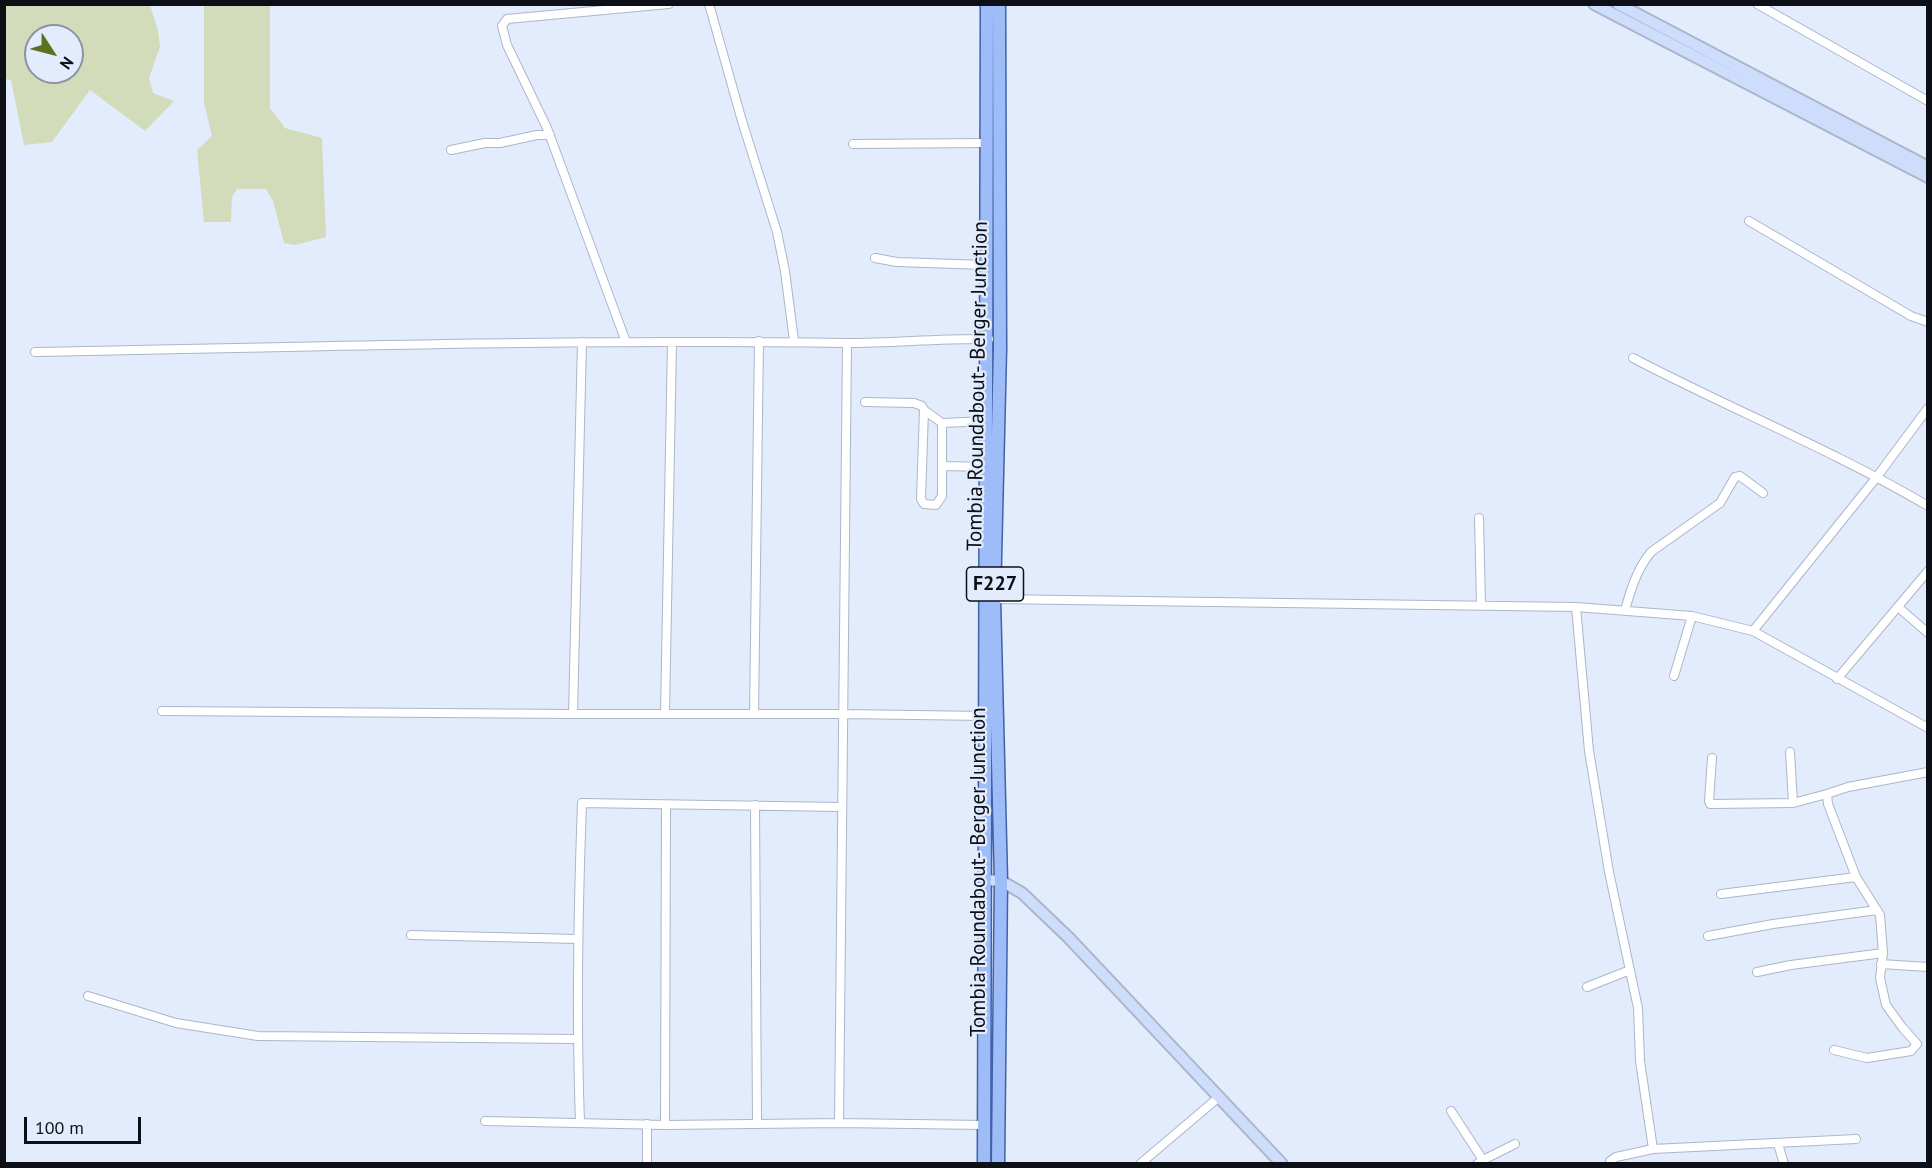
<!DOCTYPE html>
<html>
<head>
<meta charset="utf-8">
<style>
  body { margin:0 }
  #map { position:relative; width:1932px; height:1168px; overflow:hidden; background:#e3ecfc; font-family:"PT Sans",sans-serif }
  canvas { display:block }
  .frame { position:absolute; inset:0; border:6px solid #0c0f16; pointer-events:none }
  .north { position:absolute; left:24px; top:24px; width:60px; height:60px; box-sizing:border-box; background:#e3ecfc; border:2px solid #8d94a0; border-radius:50%; rotate:126deg; font-size:16px; font-weight:700; line-height:24px; text-align:center; color:#0c0f16 }
  .north::after { content:''; display:block; margin:auto; width:21px; height:27px; background:#5e701d; clip-path:polygon(50% 0,100% 100%,50% 72%,0 100%) }
  .scale { position:absolute; left:24px; top:1117px; width:117px; height:27px; box-sizing:border-box; border:3px solid #0c0f16; border-top:0; padding-left:8px; font-size:18px; line-height:21px; white-space:nowrap; color:#0c0f16; -webkit-text-stroke:4px #e3ecfc; paint-order:stroke }
</style>
</head>
<body>
<div id="map">
<canvas width="1932" height="1168"></canvas>
<div class="frame"></div>
<div class="north">N</div>
<div class="scale">100 m</div>
</div>
<script>
const ctx = document.querySelector('canvas').getContext('2d');
ctx.lineJoin = 'round';
function paint(path, color) {
  ctx.fillStyle = color;
  ctx.fill(path, 'evenodd');
}
function trace(path, color, width, dash) {
  ctx.strokeStyle = color;
  ctx.lineWidth = width;
  ctx.lineCap = dash ? 'butt' : 'round';
  ctx.setLineDash(dash || []);
  ctx.stroke(path);
}
function drawText(font, color, halo, rows, align = 'center') {
  ctx.font = font + ' "PT Sans",sans-serif';
  ctx.lineWidth = 4.5;
  ctx.setLineDash([]);
  ctx.textBaseline = 'middle';
  ctx.strokeStyle = halo;
  ctx.fillStyle = color;
  for (const [text, x, y, turn = 0] of rows) {
    ctx.save();
    ctx.translate(x, y);
    ctx.rotate((+turn || 0) * Math.PI / 180);
    ctx.textAlign = isNaN(turn) ? turn : align;
    if (halo) ctx.strokeText(text, 0, 0);
    ctx.fillText(text, 0, 0);
    ctx.restore();
  }
}
paint(new Path2D(`
  M5,4L150,5L158,30L160,47L149,78L153,93L174,101L145,131L90,90L52,142L24,145L11,80L5,79ZM36,36H72V72H36Z
  M204,6L270,5V108L285,128L322,138L326,237L295,245L284,243L273,201L266,189H237L232,197L231,222H204L197,150L212,136L204,103Z`), '#d2dcbb');
const street = new Path2D(`
  M709,4L742,121L777,232L785,271L794,341
  M1757,4L1928,101
  M853,144L987,143
  M451,150L485,143H500L537,135H550
  M1749,221L1911,316L1928,322
  M875,258L897,262L986,265
  M626,342L547,128L507,45L502,26L507,19L669,4
  M35,352C305,347 575,339 846,343C894,343 942,338 989,339
  M1633,358C1730,409 1833,450 1928,506
  M865,402L914,403L922,406L924,410L921,499L924,504L936,505L942,496V466
  M924,410L942,423
  M986,421L942,423V466L987,467
  M1479,518L1481,605
  M994,599L1576,607L1692,616L1753,631L1928,728
  M1576,607L1589,751L1609,872L1638,1008L1640,1061L1653,1149
  M1898,607L1928,633
  M1625,610C1631,589 1637,569 1651,552L1720,503L1735,477L1740,476L1763,493
  M1753,631L1876,478L1928,408
  M1674,676L1692,616
  M1837,679L1928,571
  M162,711L573,714H844L985,716
  M573,714L582,342
  M665,714L672,342
  M754,714L759,341
  M1790,752L1793,803
  M1712,758L1709,801L1710,804L1793,803L1827,794
  M755,805L757,1123
  M1721,894L1856,877
  M411,935L577,939
  M1708,936L1773,924L1877,910
  M1881,964L1928,967
  M1757,972L1791,965L1883,953
  M1587,987L1630,970
  M88,996L176,1023L258,1036L577,1039
  M1834,1050L1867,1058L1911,1051L1917,1044L1902,1027L1886,1005L1880,978L1883,953L1880,915L1856,877L1828,804L1827,794L1848,787L1928,772
  M1451,1111L1483,1160L1477,1164
  M485,1121L665,1125L839,1123L985,1125
  M580,1122C576,1015 578,910 582,803L841,807
  M839,1123L847,343
  M665,1125L666,806
  M1778,1144L1784,1164
  M1483,1160L1515,1144
  M647,1164V1124
  M1140,1164L1219,1097
  M1610,1164V1161L1616,1157L1653,1149L1856,1139`);
const secondary = new Path2D(`
  M1594,4L1928,177
  M1618,4L1928,167
  M986,880L1001,881L1022,893L1069,938L1282,1164`);
const primary = new Path2D(`
  M984,1164L987,4
  M998,1164L1001,881L994,599L1000,349L999,4`);
trace(street, '#acb6c9', 10);
trace(secondary, '#acb6c9', 14);
trace(primary, '#4162a6', 15);
trace(street, '#fff', 8);
trace(secondary, '#ceddfc', 10);
trace(primary, '#9ebcf8', 12);
for (const [x, y, w] of [
  [995,584,57]
]) {
  const box = new Path2D();
  box.roundRect(x - w / 2, y - 17, w, 34, 4.5);
  ctx.fillStyle = '#e3ecfc';
  ctx.fill(box);
  trace(box, '#0c0f16', 1.5);
}
drawText('bold 20px', '#0c0f16', null, [
  ["F227",995,584]
]);
drawText('21px', '#0c0f16', '#e3ecfc', [
  ["Tombia Roundabout- Berger Junction",978,386,-89],
  ["Tombia Roundabout- Berger Junction",979,872,-90]
]);
</script>
</body>
</html>
